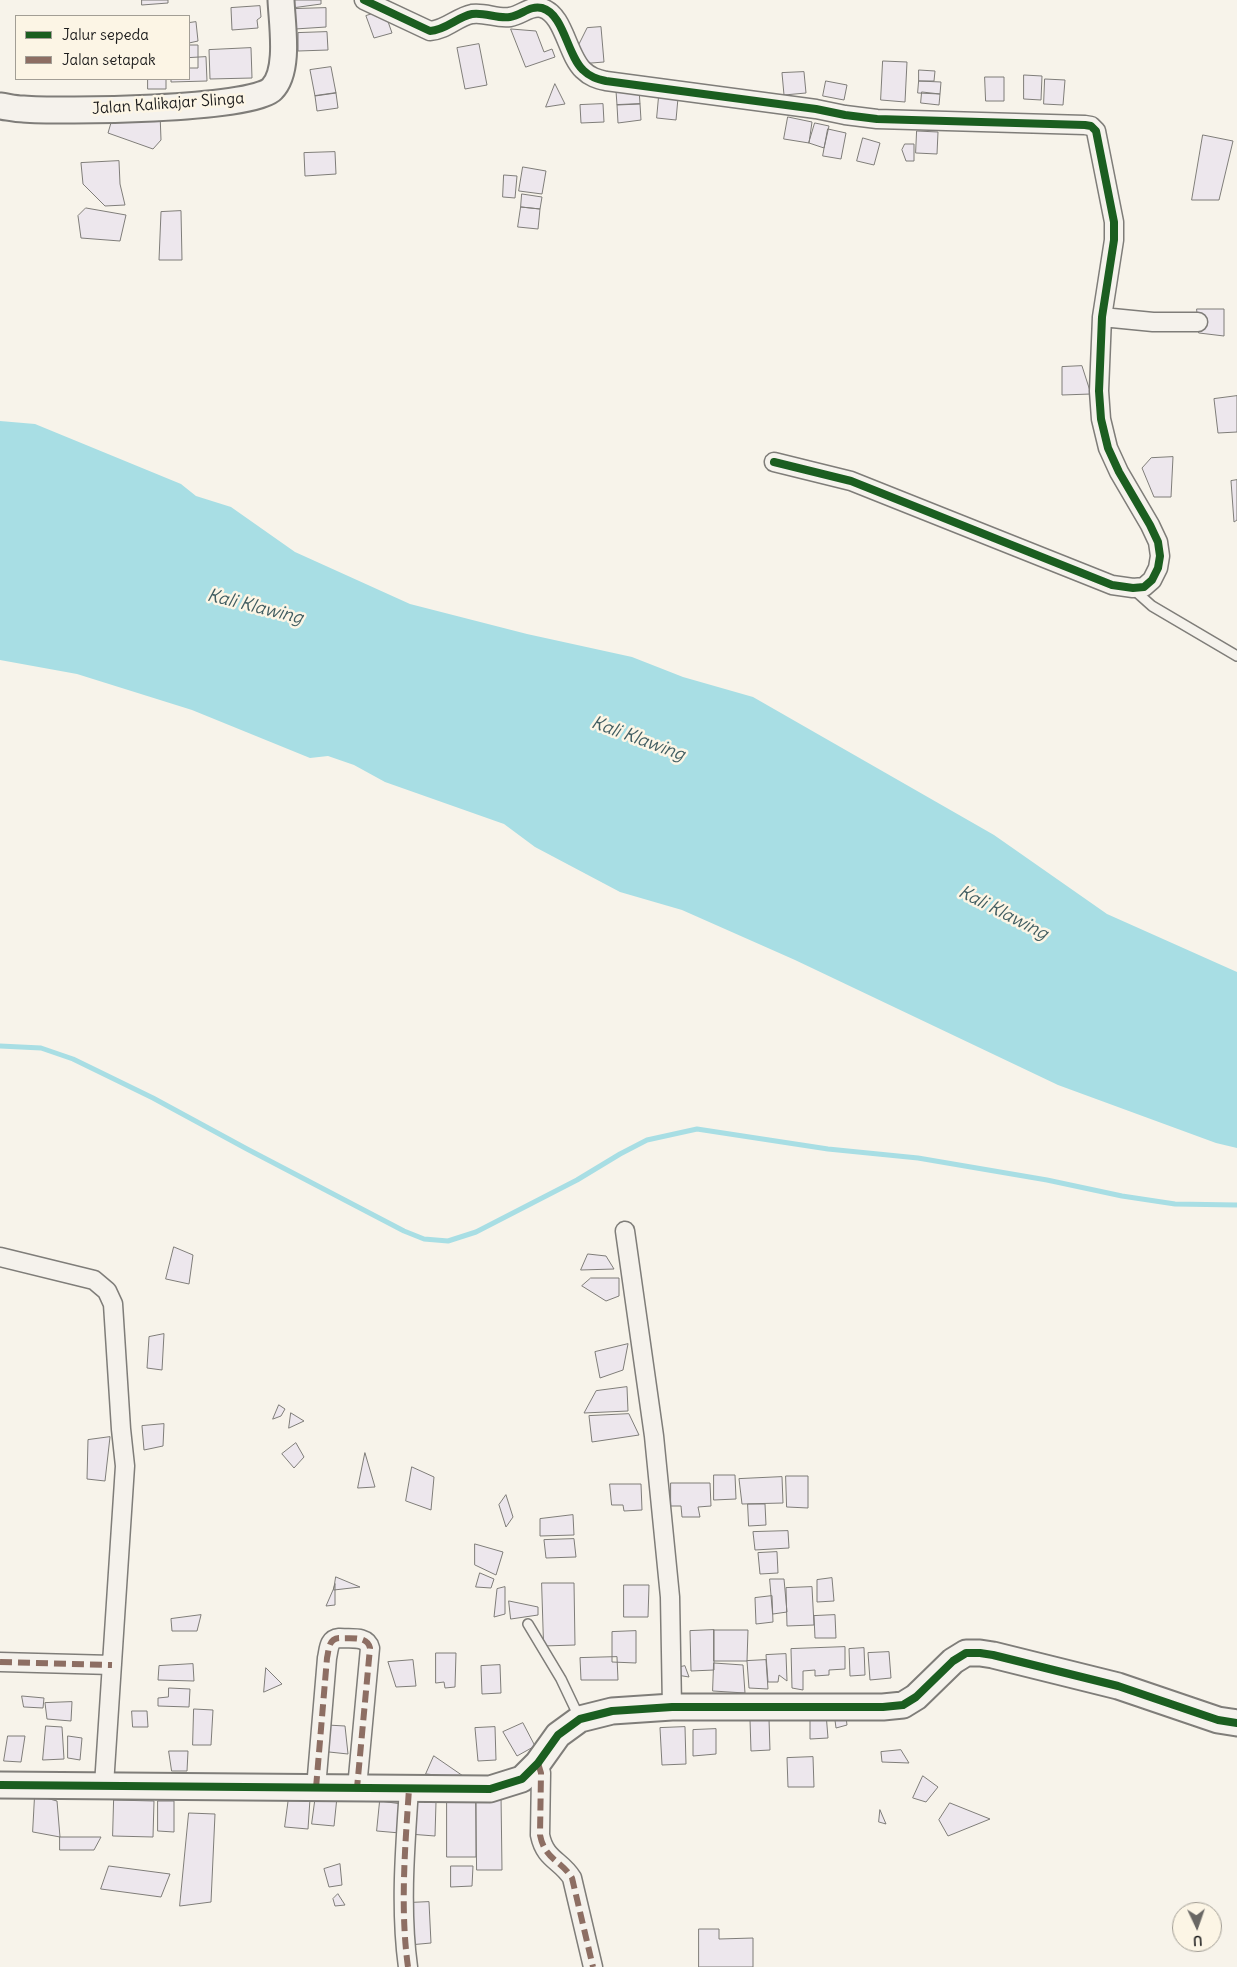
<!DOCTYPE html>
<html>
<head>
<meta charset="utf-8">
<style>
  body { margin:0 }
  #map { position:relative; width:1237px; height:1967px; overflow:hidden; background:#f7f3ea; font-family:Delius,sans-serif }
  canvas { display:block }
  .legend { position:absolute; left:15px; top:15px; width:175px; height:65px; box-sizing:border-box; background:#fcf5e5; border:1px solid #a29e95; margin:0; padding:6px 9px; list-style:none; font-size:15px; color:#1c1c1c }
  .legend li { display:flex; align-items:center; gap:10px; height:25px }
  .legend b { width:25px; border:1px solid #a29e95 }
  .north { position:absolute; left:1172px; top:1902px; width:50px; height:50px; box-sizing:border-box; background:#fcf5e5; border:1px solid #a29e95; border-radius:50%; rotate:177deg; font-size:14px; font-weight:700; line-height:20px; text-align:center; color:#1c1c1c }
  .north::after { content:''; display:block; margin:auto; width:18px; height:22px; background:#696764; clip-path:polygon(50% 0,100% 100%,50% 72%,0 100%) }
</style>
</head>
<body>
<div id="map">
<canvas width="1237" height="1967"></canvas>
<ul class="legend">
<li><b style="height:6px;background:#1b5e20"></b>Jalur sepeda</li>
<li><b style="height:6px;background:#8d6e63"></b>Jalan setapak</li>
</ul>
<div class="north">U</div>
</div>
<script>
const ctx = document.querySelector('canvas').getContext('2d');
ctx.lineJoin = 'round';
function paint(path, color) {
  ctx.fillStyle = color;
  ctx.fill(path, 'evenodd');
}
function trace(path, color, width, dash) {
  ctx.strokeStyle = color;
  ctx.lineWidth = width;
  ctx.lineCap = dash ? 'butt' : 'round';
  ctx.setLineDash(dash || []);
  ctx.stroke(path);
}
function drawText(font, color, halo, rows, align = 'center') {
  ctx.font = font + ' Delius,sans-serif';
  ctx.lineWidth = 5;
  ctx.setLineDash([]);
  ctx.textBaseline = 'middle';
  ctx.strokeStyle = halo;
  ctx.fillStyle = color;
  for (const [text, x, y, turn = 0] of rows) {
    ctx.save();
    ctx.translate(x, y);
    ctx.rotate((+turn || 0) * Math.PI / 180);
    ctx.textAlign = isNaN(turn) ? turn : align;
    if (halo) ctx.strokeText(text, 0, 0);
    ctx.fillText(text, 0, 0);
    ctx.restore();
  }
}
paint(new Path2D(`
  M0,421L35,424L181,484L196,496L231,507L295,552L410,604L527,634L632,657L683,677L753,697L994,835L1107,914L1237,972V1148L1216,1143L1058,1085L795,960L682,910L620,892L535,847L504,824L385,782L354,765L328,756L310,758L192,710L77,674L0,660Z`), '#a8dee4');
trace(new Path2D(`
  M0,1046L41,1048L73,1059L153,1098L247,1149L404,1231L424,1239L448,1241L476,1232L577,1180L620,1154L647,1140L697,1129L828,1149L918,1158L1047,1180L1122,1196L1175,1204L1237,1205`), '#a8dee4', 5);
const building = new Path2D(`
  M142,0H168V3L142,5Z
  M292,0H321V4L292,8Z
  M260,6L261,17L257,20L258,28L232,30L231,8Z
  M326,8V27L295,29L294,9Z
  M384,10L392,33L374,38L366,16Z
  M196,22L198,41L189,43V23Z
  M601,27L604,62L579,64L578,46L587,28Z
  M511,29L536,31L544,52L552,49L555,57L526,67Z
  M327,32L328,50L298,51V33Z
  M479,44L487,85L465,89L457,48Z
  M189,45H198V68H189Z
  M251,48L252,78L210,79L209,50Z
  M206,57L207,81L171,82V79H189V58Z
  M883,61L907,62L905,102L881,100Z
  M331,67L336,93L315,96L310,70Z
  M919,70L935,71L934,81H919Z
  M804,72L806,93L784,95L782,73Z
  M1024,75L1042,76L1041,100L1024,99Z
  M985,77H1004V101H986Z
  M148,79H166V89H148Z
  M1045,79L1065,80L1063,105L1044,104Z
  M826,81L847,85L844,100L823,96Z
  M919,81L941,82L940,94L918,93Z
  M555,84L565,104L546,107Z
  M639,89L640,104L617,105L616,91Z
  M922,92L940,94L939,105L921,103Z
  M336,93L338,108L317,111L315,96Z
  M659,96L678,98L676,120L657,118Z
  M603,104L604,122L581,123L580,105Z
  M640,104L641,120L618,123L617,105Z
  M160,113L161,140L153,149L108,133L113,116Z
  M788,117L812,122L809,143L784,139Z
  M815,123L829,126L824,148L809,143Z
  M828,129L846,133L841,159L823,156Z
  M917,131L938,132L937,154L916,153Z
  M1203,135L1233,141L1219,200H1192Z
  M863,138L880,143L874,165L857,161Z
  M905,144H914V161H906L902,150Z
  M335,152L336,174L305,176L304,153Z
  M119,161L120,184L125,205L105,206L83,184L81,163Z
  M523,167L546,171L542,194L519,191Z
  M504,175L517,176L515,198L503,197Z
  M522,194L542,197L540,209L521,207Z
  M521,207L540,209L538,229L518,227Z
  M86,208L126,215L120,241L81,238L78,216Z
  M181,211L182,260H159L161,212Z
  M1197,309H1224V336L1199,333Z
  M1082,366L1091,394L1062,395V367Z
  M1237,396V432L1218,433L1214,399Z
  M1173,457L1171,497H1154L1142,468L1151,458Z
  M1237,480V520L1234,522L1231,481Z
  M174,1247L193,1255L189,1284L166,1279Z
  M588,1254L606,1256L614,1269L581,1270Z
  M591,1278H619V1296L606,1301L582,1286Z
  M164,1334L162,1370L147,1368L149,1337Z
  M628,1344L623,1370L600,1378L595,1352Z
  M627,1387L628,1411L584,1413L596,1391Z
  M279,1405L285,1409L281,1416L273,1419Z
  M291,1413L304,1421L289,1428Z
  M629,1414L639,1435L592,1442L589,1416Z
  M164,1424L163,1446L144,1450L142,1426Z
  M110,1437L105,1481L87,1479L88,1440Z
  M296,1443L304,1457L294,1468L282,1454Z
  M365,1453L375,1487L358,1488Z
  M412,1467L434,1477L431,1510L406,1501Z
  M714,1475H735L736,1499L714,1500Z
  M786,1476H808V1508L787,1507Z
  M782,1477L783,1503L742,1504L739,1479Z
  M671,1483H710L711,1506L698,1507L700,1517H682L681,1506H671Z
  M610,1484H641L642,1510L624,1511L623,1505H612Z
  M506,1495L513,1517L506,1527L499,1505Z
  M748,1504H765L766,1525L749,1526Z
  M573,1515L574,1535L540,1536V1519Z
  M788,1531L789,1548L755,1550L753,1532Z
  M574,1539L576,1557L546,1558L544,1540Z
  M475,1544L503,1552L496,1575L475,1565Z
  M777,1552L778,1573L760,1574L758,1553Z
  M480,1573L494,1579L491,1588L476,1587Z
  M336,1577L360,1587L334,1590Z
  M832,1578L834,1601L817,1602V1580Z
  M770,1579H784L787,1612L773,1614Z
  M542,1583H574L575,1645L544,1646Z
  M335,1584V1605L326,1606L333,1590Z
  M624,1585H649L648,1617H624Z
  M505,1587V1614L494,1617L497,1589Z
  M812,1587L814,1625L787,1626L786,1588Z
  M772,1596L773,1622L756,1624L755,1598Z
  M509,1601L538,1607V1615L511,1619Z
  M201,1615L197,1631H172L171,1619Z
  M835,1615L836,1638H815L814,1616Z
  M714,1630V1670L691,1671L690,1631Z
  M714,1630H748L747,1661H714Z
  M636,1631V1663L612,1662V1632Z
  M845,1647V1669L829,1670V1675L815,1676V1670L803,1671V1690L792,1688L791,1649Z
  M864,1648L865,1675L850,1676L849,1649Z
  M889,1652L891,1678L870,1680L868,1653Z
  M436,1653H456L455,1687L445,1688L444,1682L436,1683Z
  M786,1654L787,1681L779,1675L778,1682H768L766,1655Z
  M617,1657L618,1680H581L580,1658Z
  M413,1660L416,1686L396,1687L388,1662Z
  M766,1660L768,1689L749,1688L747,1661Z
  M714,1663L743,1665L745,1693L713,1691Z
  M193,1664L194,1681L158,1680L159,1666Z
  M500,1665L501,1693L482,1694L481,1666Z
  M685,1666L689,1677L677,1675L676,1668Z
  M266,1668L282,1684L264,1692Z
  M169,1688L190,1689L189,1707L158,1706V1698L168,1697Z
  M22,1696L44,1698L43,1708L24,1707Z
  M72,1702L71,1721L47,1719L45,1703Z
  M194,1709L213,1710L211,1745H193Z
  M132,1711H147L148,1727H133Z
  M826,1713L828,1738L810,1739V1714Z
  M846,1717L847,1725L836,1728L835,1720Z
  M769,1719L770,1750L751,1751L750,1720Z
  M523,1723L535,1746L517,1756L503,1732Z
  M327,1725L345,1726L348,1754L329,1752Z
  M46,1726L62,1727L64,1759L43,1760Z
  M495,1727L496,1760L478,1761L475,1728Z
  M685,1727L686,1764L662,1765L660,1728Z
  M716,1729V1754L693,1756V1730Z
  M8,1736H25L21,1762L4,1761Z
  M68,1736L82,1738L80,1760L68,1758Z
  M901,1750L909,1763L882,1762L881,1752Z
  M169,1751H188L187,1771H172Z
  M434,1756L466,1778L426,1774Z
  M813,1757L814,1787H788L787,1758Z
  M923,1776L938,1787L926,1802L913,1798Z
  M316,1794L337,1797L334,1826L312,1824Z
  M35,1795L57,1801L60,1837L33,1832Z
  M447,1795H476V1857H447Z
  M476,1795H501L502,1870H477Z
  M289,1797L310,1799L308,1829L285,1827Z
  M114,1800L154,1801L153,1837L113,1836Z
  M158,1801H174V1832L158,1831Z
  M380,1801L402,1804L400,1833L377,1831Z
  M412,1801L436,1802L435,1836L409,1834Z
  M950,1803L990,1819L948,1836L939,1820Z
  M880,1810L886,1824L879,1822Z
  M189,1813L215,1814L211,1902L180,1906Z
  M60,1837H101L94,1850H60Z
  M340,1864L342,1885L329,1887L324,1869Z
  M109,1866L170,1874L161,1897L101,1889Z
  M451,1866H473L472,1886L451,1887Z
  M338,1894L345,1905L335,1906L333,1899Z
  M429,1902L431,1943L409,1945L407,1903Z
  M699,1929H719V1939L753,1938V1967H699Z`);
paint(building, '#ede7ed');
trace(building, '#7f7d79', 1);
const lane = new Path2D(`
  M1133,589L1152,606L1237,656
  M528,1624L561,1679L580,1719`);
const street = new Path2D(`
  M364,0L430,31C446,30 457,17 472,14C485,12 497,19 510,17C522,15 530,5 542,8C564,14 567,55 583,70C590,77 597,79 606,81L816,109L845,115L877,119L1085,125L1091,126L1096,131L1114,222V240L1102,317L1099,391L1101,419L1108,448L1119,472L1150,525L1158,542L1160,556L1158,568L1152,580L1144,587L1133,588L1112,585L851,481L774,462
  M1102,317L1153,322H1198
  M625,1231L654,1436L670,1597L672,1707
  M0,1257L94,1280L107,1291L113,1304L121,1429L125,1466L104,1785
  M0,1662L112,1665
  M538,1763L541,1773L540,1835C545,1860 561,1860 572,1878L593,1967
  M316,1788L327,1658C329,1650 328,1639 339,1638C350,1639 367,1635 370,1648L357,1788
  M408,1967C400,1909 405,1848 409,1789`);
const secondary = new Path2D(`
  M0,106C8,107 15,109 23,109C59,112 253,110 272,89C290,71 282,24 281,0
  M0,1785L490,1789L522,1779L538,1763L558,1735L580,1719L612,1711L672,1707H883L903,1705L916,1697L953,1661L966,1653H980L993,1655L1118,1686L1218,1720L1237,1723`);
trace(lane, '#7f7d79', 12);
trace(street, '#7f7d79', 21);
trace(secondary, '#7f7d79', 29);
trace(lane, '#f5f2ec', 9);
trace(street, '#f5f2ec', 18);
trace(secondary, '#f5f2ec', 25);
trace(new Path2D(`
  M0,1662L112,1665
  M538,1763L541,1773L540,1835C545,1860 561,1860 572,1878L593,1967
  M316,1788L327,1658C329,1650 328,1639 339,1638C350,1639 367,1635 370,1648L357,1788
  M408,1967C400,1909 405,1848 409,1789`), '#8d6e63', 6, [12, 6]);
trace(new Path2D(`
  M364,0L430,31C446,30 457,17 472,14C485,12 497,19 510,17C522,15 530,5 542,8C564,14 567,55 583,70C590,77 597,79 606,81L816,109L845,115L877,119L1085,125L1091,126L1096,131L1114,222V240L1102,317L1099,391L1101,419L1108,448L1119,472L1150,525L1158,542L1160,556L1158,568L1152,580L1144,587L1133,588L1112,585L851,481L774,462
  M0,1785L490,1789L522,1779L538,1763L558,1735L580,1719L612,1711L672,1707H883L903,1705L916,1697L953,1661L966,1653H980L993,1655L1118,1686L1218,1720L1237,1723`), '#1b5e20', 8);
drawText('16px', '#1c1c1c', '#fcf5e5', [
  ["Jalan Kalikajar Slinga",168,104,-4]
]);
drawText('italic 18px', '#415d61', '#fcf5e5', [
  ["Kali Klawing",255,607,14],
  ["Kali Klawing",638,739,20],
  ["Kali Klawing",1003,913,27]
]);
</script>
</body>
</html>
